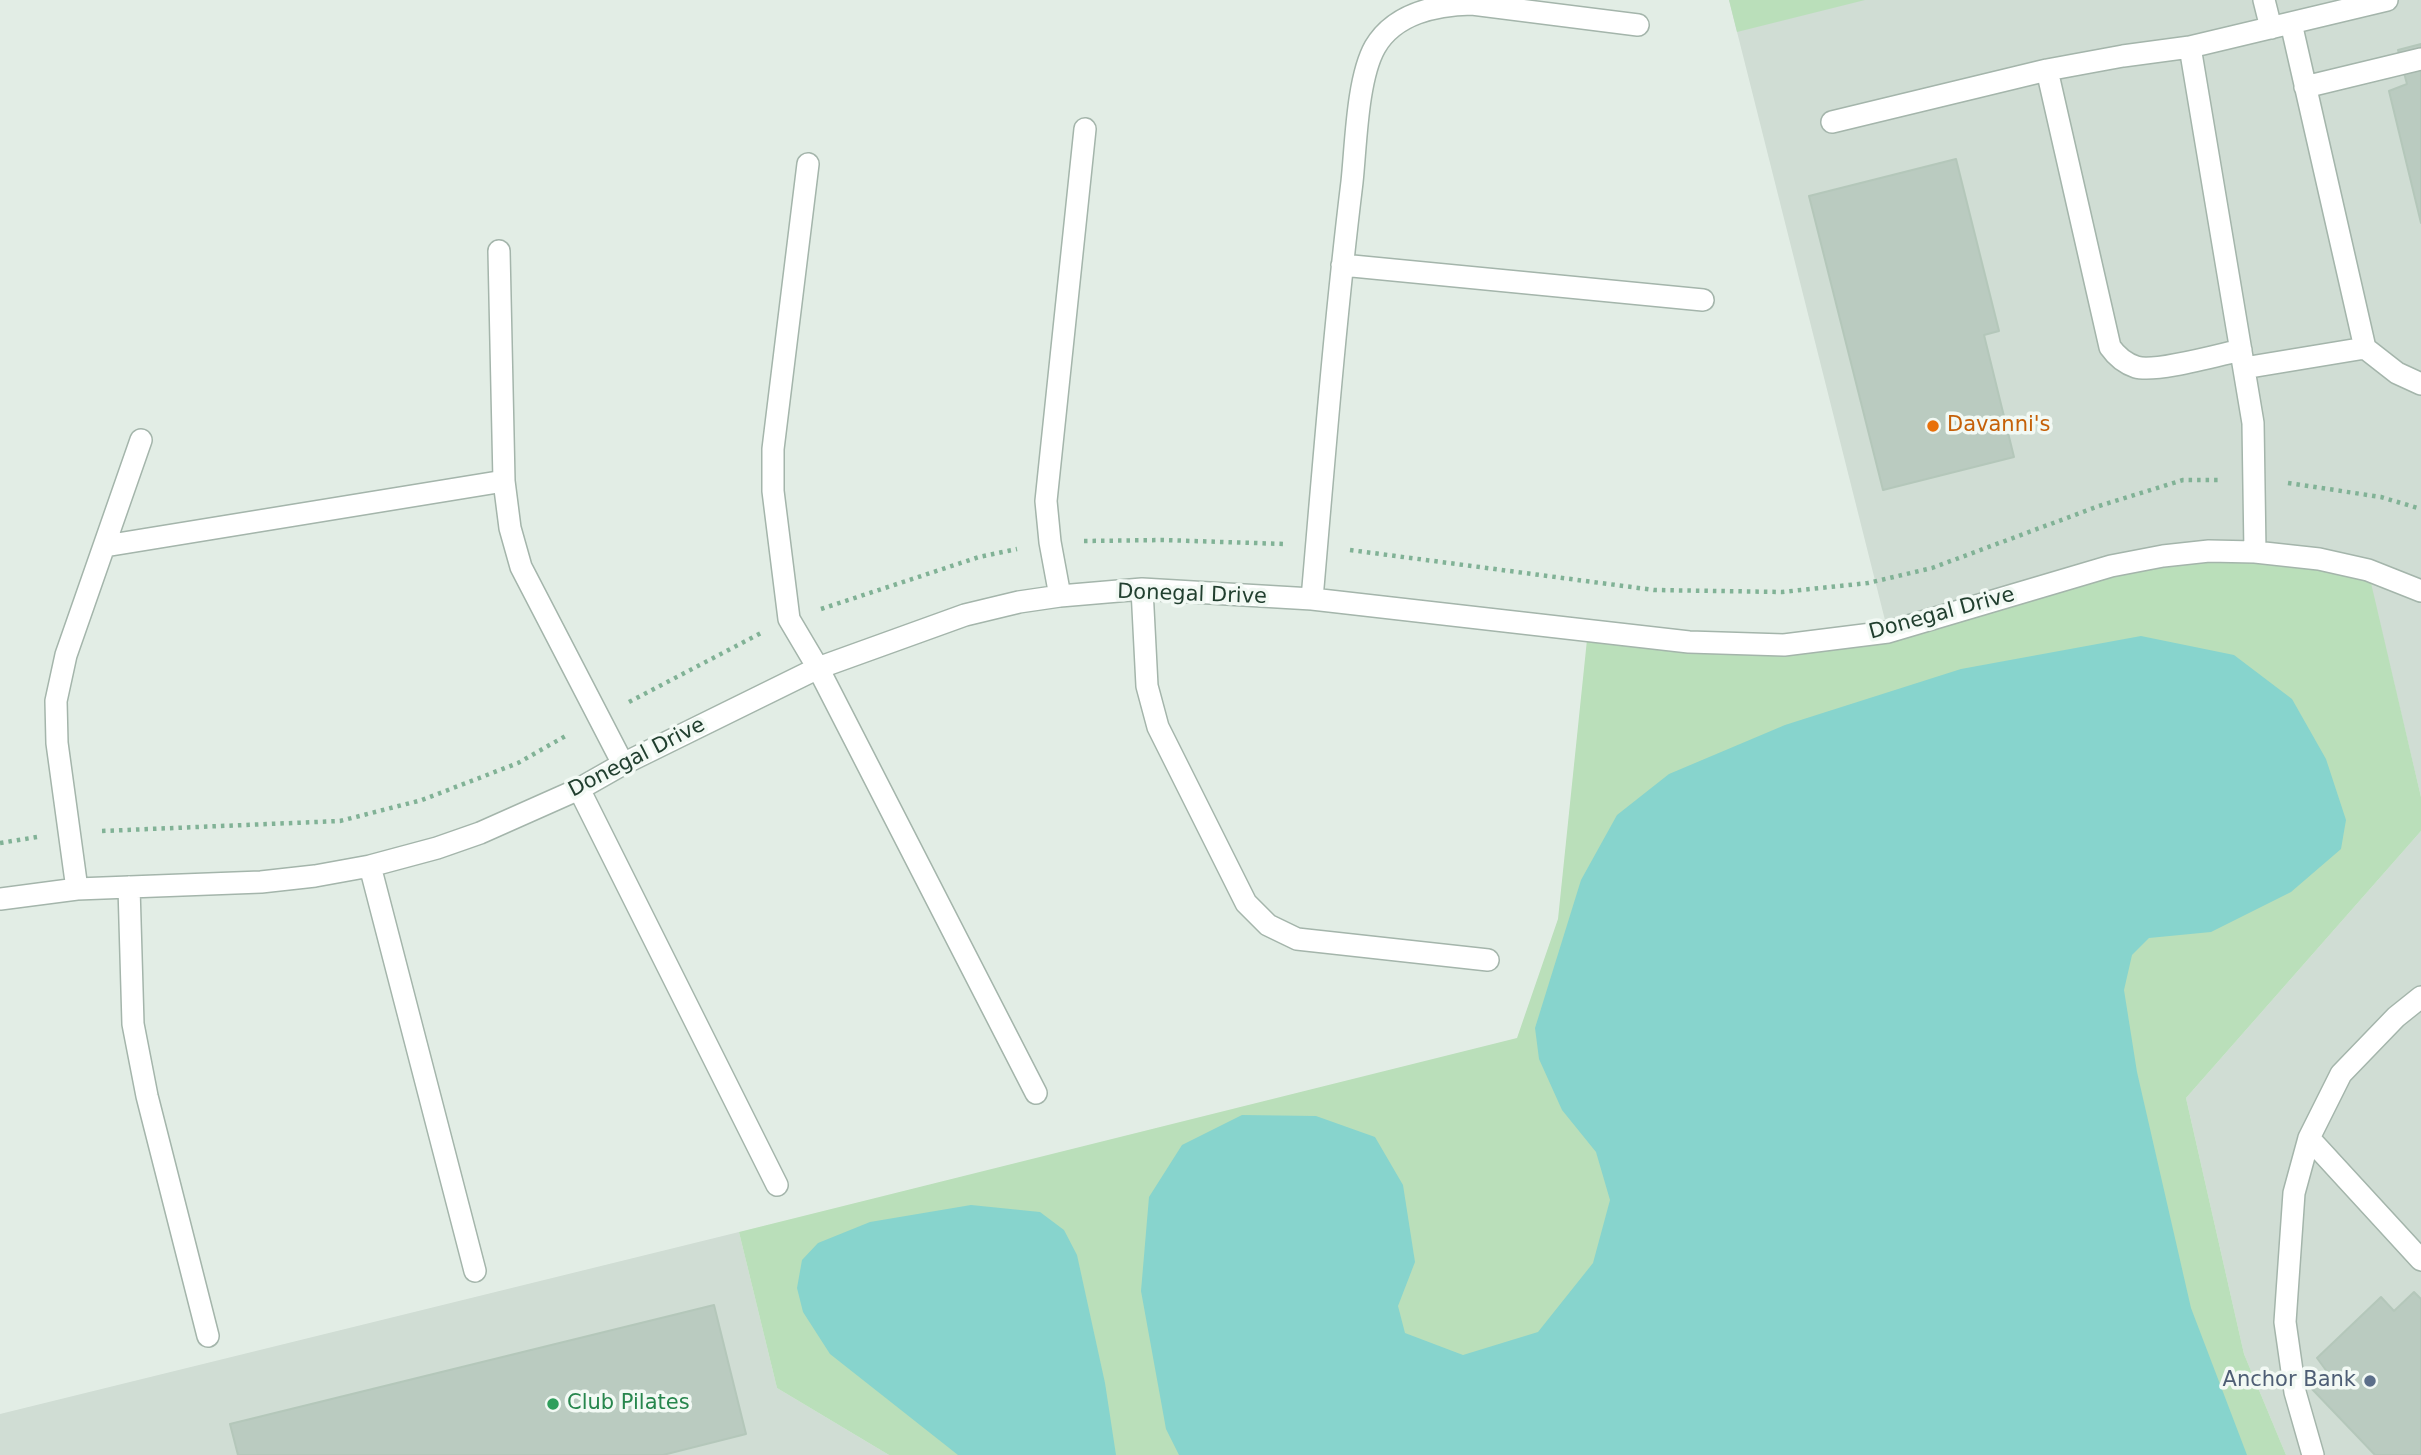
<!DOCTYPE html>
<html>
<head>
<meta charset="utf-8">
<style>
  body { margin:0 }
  canvas { display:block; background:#e2ede5 }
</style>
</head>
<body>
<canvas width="2421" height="1455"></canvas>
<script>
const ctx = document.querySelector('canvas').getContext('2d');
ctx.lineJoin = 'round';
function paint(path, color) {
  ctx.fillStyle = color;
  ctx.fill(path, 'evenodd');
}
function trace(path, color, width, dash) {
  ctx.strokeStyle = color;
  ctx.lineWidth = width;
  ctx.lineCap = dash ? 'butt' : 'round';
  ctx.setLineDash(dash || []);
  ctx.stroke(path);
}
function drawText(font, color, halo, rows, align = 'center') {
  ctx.font = font + ' "DejaVu Sans",sans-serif';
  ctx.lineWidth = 7;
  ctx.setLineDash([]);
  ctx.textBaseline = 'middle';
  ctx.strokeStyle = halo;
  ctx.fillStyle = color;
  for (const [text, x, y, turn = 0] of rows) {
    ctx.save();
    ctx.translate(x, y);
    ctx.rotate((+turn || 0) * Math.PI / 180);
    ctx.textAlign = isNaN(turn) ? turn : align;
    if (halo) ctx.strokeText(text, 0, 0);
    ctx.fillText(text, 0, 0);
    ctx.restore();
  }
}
paint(new Path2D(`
  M1729,0H2421V797L2367,569L1888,632Z
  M2421,831V1455H2286L2244,1354L2186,1098Z
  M739,1232L777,1388L889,1455H0V1414Z`), '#d0ddd4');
paint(new Path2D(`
  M1729,0H1865L1737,32Z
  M2163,556L2368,570L2421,797V831L2186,1098L2244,1354L2286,1455H889L777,1388L739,1232L1517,1038L1558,919L1588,630L1689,642L1888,632Z`), '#badfba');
paint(new Path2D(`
  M2141,636L2234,655L2292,699L2326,759L2346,820L2341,849L2291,892L2211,932L2149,938L2132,955L2124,990L2137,1072L2191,1308L2247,1455H1179L1166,1429L1141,1291L1149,1197L1182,1145L1242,1115L1316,1116L1375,1137L1403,1185L1415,1262L1398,1306L1405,1333L1463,1355L1538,1332L1593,1263L1610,1200L1596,1152L1562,1110L1539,1059L1535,1028L1581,880L1617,815L1669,774L1785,725L1961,669Z
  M971,1205L1040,1212L1064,1230L1077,1255L1105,1383L1116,1455H958L830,1354L803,1312L797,1288L802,1260L818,1243L870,1222Z`), '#87d4cd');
const building = new Path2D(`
  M2421,44V223L2389,91L2407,84L2398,50Z
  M1956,159L1999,331L1984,335L2014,457L1883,490L1809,196Z
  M2414,1292L2421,1299V1455H2375L2312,1389L2328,1373L2317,1358L2381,1297L2394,1311Z
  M714,1305L746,1434L663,1455H238L230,1424Z`);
paint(building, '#bacbc0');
trace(building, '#b4c7ba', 2);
const minor = new Path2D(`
  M2264,0L2271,28
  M2291,23L2365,348
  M2190,47L2123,56L2047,70L2110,347C2117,357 2124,363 2136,367C2155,373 2218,355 2241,350
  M2305,87L2421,59
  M1832,122L2047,70
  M808,164L773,449V491L789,619L818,668L1036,1093
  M499,251L504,481L510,528L521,567L623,764
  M1342,265L1703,300
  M2244,368L2365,348L2397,373L2421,384
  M105,546L504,481
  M2255,552L2253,423L2190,47L2387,0
  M1142,589L1147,686L1158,727L1246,903L1268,925L1297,939L1488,960
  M1060,596L1050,542L1046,501L1085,129
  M1312,599C1324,460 1335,321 1352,182C1356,145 1357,79 1375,47C1395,13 1435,5 1472,4L1638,25
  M579,789L777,1185
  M370,866L475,1271
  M129,887L133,1024L147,1096L208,1336
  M77,889L57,743L56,701L66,655L141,440
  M0,899L77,889L261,882L315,876L370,866L437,848L480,833L579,789L623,764L818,668L965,615L1019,602L1060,596L1142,589L1312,599L1689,642L1784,645L1888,632L2111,566L2163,556L2209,551L2255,552L2319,559L2368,570L2421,591
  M2421,997L2396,1017L2341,1074L2309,1138L2421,1260
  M2309,1138L2294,1193L2285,1322L2295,1392L2313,1455`);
trace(minor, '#a4b5ab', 24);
trace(new Path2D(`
  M2288,483L2381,497L2421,509
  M1084,541L1162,540L1285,544
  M1350,550L1654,590L1782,592L1868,583L1932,568L2099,506L2183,480H2220
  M821,609L979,557L1017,549
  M629,702L761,633
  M102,831L340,821L422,800L518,763L569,734
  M0,843L37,837`), '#81b296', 4.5, [3.5, 5]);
trace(minor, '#fff', 21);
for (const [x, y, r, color] of [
  [1933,426,7,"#e8710a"],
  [2370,1381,7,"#5c6f8a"],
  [553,1404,7,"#2e9e5b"]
]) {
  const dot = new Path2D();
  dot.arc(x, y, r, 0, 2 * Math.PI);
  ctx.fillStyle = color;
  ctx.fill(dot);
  trace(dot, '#f2f9f4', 2.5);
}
drawText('21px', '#c56008', '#f2f9f4', [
  ["Davanni's",1947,426]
], 'left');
drawText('21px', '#213f2f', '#f2f9f4', [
  ["Donegal Drive",1192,595,2],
  ["Donegal Drive",1942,614,-15],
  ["Donegal Drive",637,758,-27]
]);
drawText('21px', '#4e5e75', '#f2f9f4', [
  ["Anchor Bank",2356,1381]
], 'right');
drawText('21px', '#27864d', '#f2f9f4', [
  ["Club Pilates",567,1404]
], 'left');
</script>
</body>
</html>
